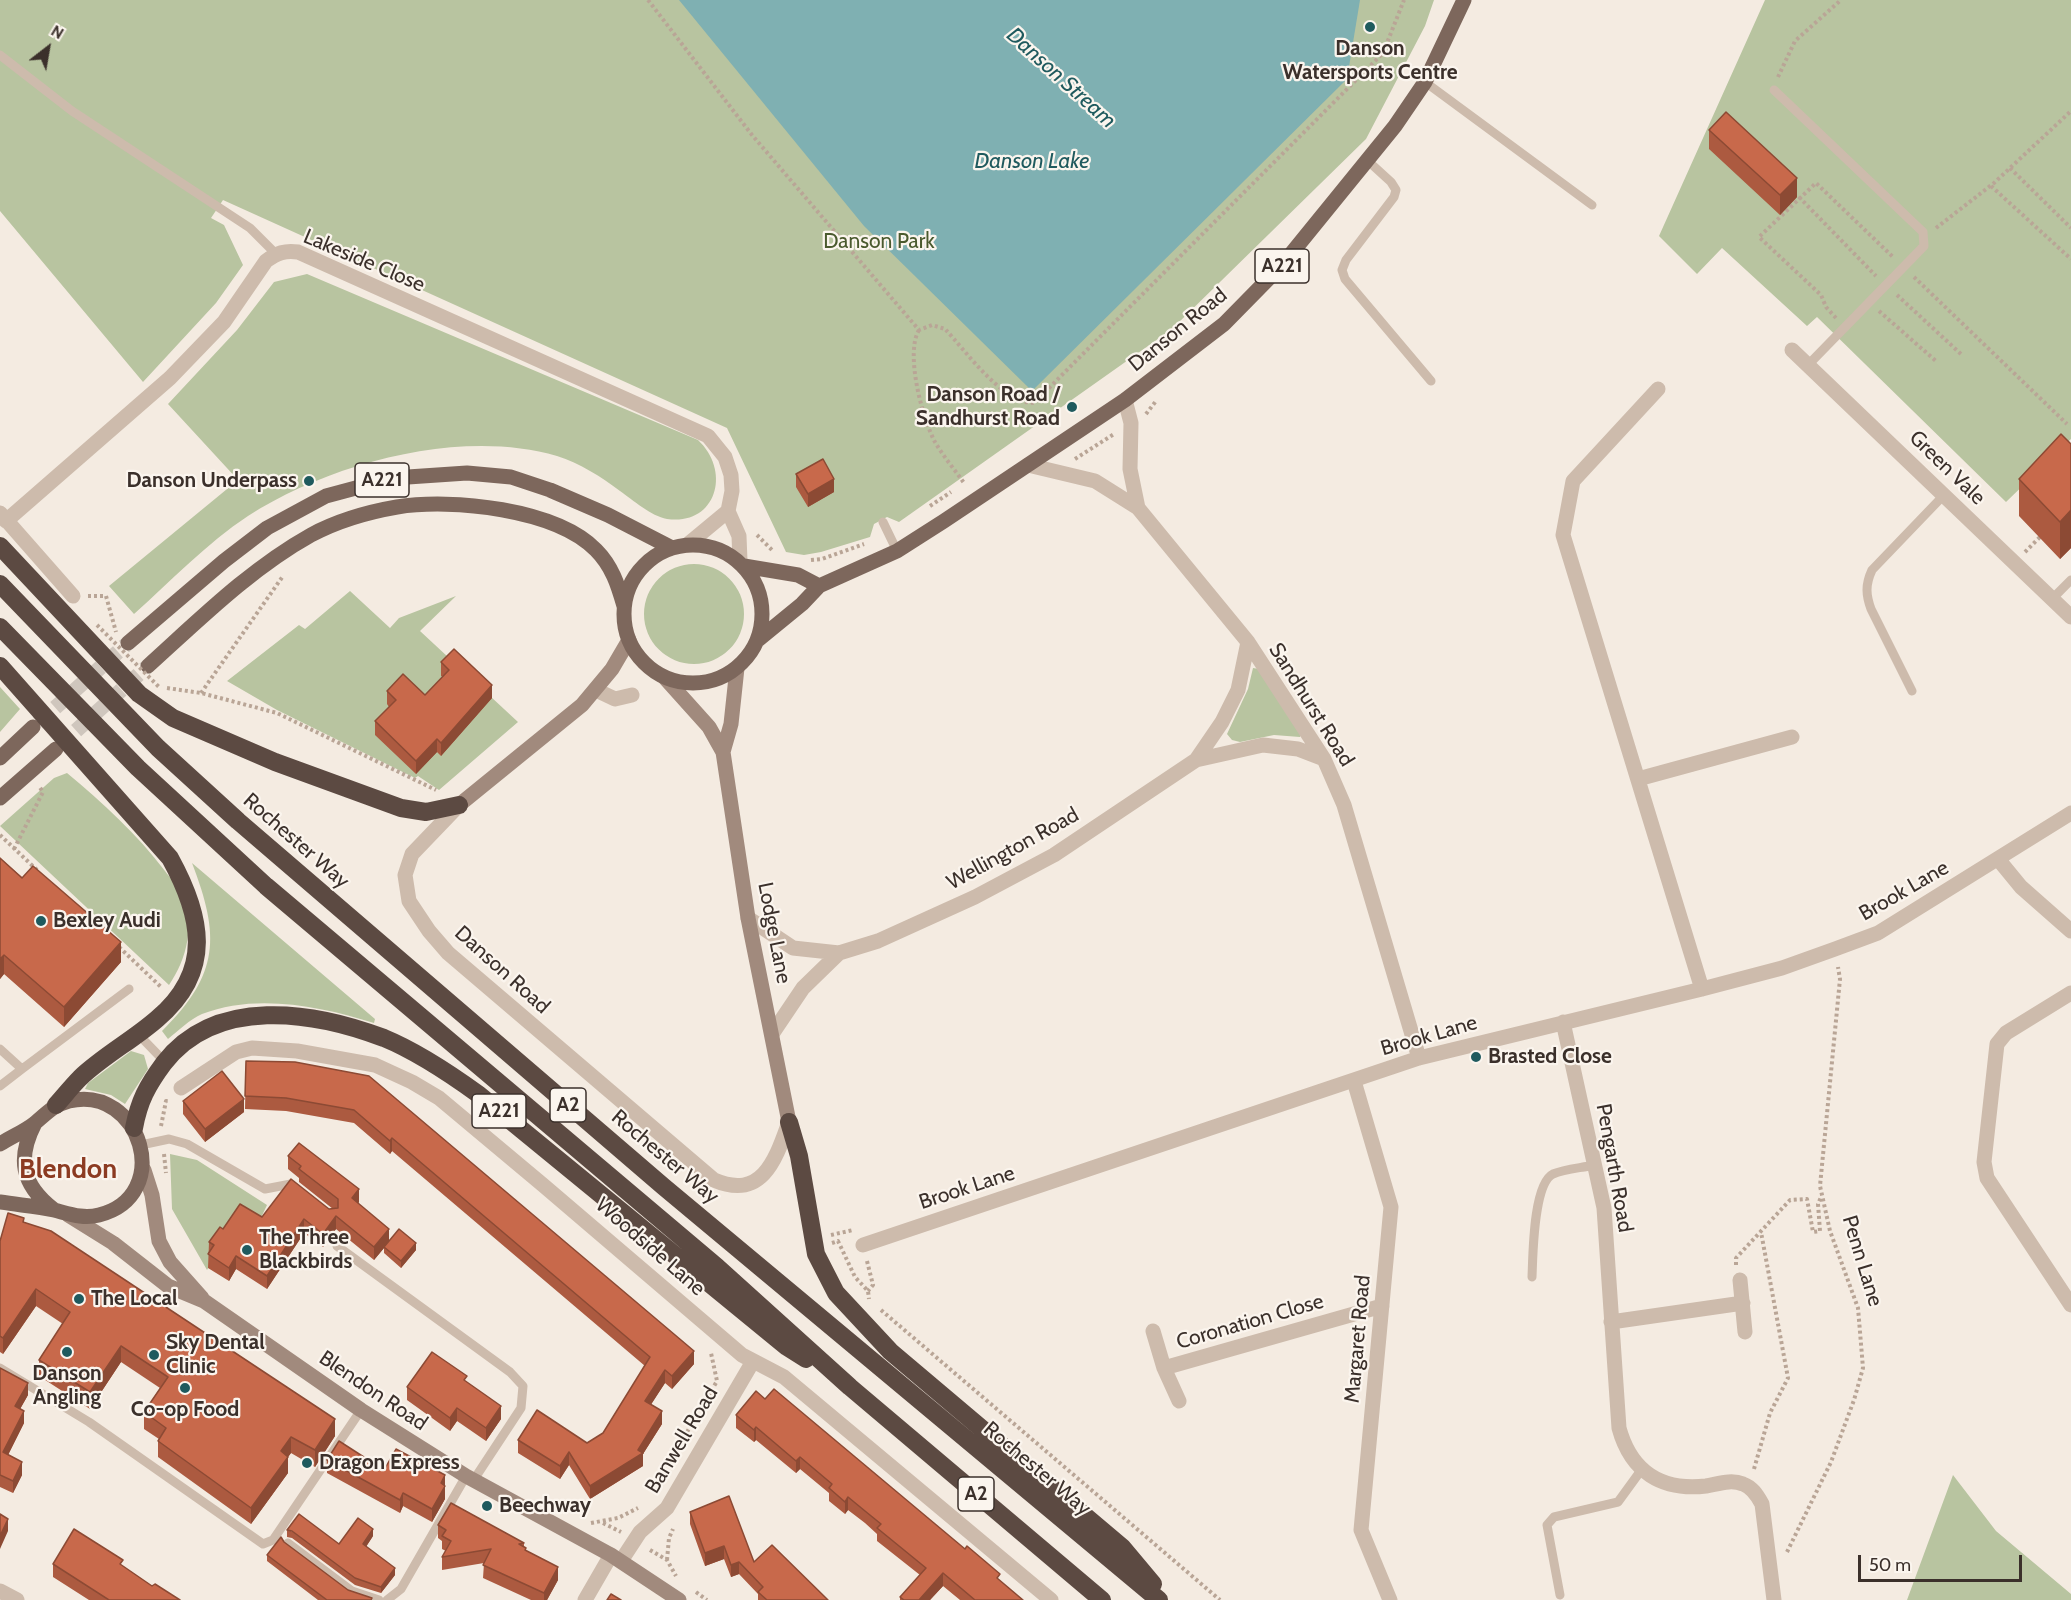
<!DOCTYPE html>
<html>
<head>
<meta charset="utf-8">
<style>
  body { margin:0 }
  #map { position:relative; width:2071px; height:1600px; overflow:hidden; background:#f4ebe1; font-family:Cabin,sans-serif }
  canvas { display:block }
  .north { position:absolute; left:18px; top:18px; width:60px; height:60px; -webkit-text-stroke:4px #fbf5ee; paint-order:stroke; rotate:31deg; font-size:16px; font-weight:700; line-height:24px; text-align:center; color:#3b302b }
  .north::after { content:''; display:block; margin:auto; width:21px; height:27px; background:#3b302b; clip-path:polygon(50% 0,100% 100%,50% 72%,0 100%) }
  .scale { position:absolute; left:1858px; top:1555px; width:164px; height:27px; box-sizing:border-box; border:3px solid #3b302b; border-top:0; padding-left:8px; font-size:18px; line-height:21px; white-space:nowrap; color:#3b302b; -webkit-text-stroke:4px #fbf5ee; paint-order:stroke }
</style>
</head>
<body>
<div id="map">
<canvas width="2071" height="1600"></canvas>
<div class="north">N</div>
<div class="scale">50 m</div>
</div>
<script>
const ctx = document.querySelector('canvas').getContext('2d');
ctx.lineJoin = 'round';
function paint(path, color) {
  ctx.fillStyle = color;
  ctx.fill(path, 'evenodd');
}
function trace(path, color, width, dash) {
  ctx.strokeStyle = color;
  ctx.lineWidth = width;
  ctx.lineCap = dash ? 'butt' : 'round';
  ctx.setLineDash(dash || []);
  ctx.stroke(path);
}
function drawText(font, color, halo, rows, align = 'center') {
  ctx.font = font + ' Cabin,sans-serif';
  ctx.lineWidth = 4.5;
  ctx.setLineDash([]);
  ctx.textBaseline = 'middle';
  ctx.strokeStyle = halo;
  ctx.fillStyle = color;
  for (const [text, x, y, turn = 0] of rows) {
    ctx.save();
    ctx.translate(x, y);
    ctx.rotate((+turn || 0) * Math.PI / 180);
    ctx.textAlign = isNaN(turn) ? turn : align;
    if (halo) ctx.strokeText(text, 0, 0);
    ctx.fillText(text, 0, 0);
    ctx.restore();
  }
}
paint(new Path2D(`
  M0,0H1434L1425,26L1366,139L1172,329L899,522L887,517L874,524L870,537L821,552L804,555L786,552L727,428L223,200L211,218L224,225L243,265L216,303L143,382L0,211Z
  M1765,0H2071V439L2006,502L1817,317L1807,326L1722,248L1697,274L1659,236Z
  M307,274L698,440C732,472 716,526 667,519C651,516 633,500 620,491C601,477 580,463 557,456C460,428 331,463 248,516C207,543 171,581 134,614L109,586L238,480L168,404L237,330L274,282Z
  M644 614a50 50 0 1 1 100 0a50 50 0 1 1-100 0Z
  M350,591L390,628L399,618L456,596L420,631L518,722L439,790L418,776L415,778L277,710L227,681L299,625L305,629Z
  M1253,668L1259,669L1302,733L1300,737L1274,735L1240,742L1232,740L1227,734L1248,689Z
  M0,687L20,709L0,732Z
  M67,773C103,803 137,834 165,871C170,878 178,885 181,893C196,923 187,959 169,985L0,826L54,778Z
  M192,863L375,1019L374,1023C321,1006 255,993 202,1014C190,1019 178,1031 168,1039L162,1031C220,974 220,936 192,863Z
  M131,1051L144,1055L148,1069L125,1104L111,1095L85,1089L88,1083Z
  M170,1154L197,1160L267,1205L257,1226L214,1258L207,1270L172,1209Z
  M1953,1475L1996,1531L2071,1594V1600H1907Z`), '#b8c4a0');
paint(new Path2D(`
  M679,0H1360L1347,79L1032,391L864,226Z`), '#7fb0b2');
trace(new Path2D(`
  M38,723L128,643
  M59,746L148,666`), '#cfc6bd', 15, [15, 8]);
trace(new Path2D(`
  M648,0L752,135L919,330L932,325L945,329C966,351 1002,403 1034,403L1383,53L1404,0
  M1778,77L1795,41L1841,0
  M2010,168L2071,228
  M1991,186L2071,259
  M1799,197L1876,276
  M1936,228L1994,183L2071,111
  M1914,277L2067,424
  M1897,295L1962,355
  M1879,311L1937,362
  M1836,318L1826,307L1821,295L1759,237L1816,183L1893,257
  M919,330C905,353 922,418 935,442C943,456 955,470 964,483
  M1146,414L1156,401
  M1075,459L1114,434
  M930,506L951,492
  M757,535L773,551
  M2025,552L2041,536
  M811,560L822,559L864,544
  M88,596H106L116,632
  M167,688L201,693L277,713L436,790
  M201,693L283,576
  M0,835L37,870
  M14,849L43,792L39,786
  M119,947L161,987
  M161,1126L166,1101L169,1102
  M164,1154L166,1173
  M831,1235L853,1230
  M832,1243L838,1241L855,1277L868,1291L869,1299
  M867,1261L873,1285L868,1291
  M1736,1265V1258L1790,1200L1807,1199L1813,1232L1820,1231L1818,1204L1821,1197
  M881,1310L1220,1600
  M687,1432L717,1381L711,1353
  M1754,1469L1770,1413L1788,1378L1761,1232
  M591,1523L618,1518L638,1508
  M603,1523L621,1532
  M650,1550L667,1560L676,1576
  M1787,1552L1831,1462L1854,1400L1863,1368L1858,1308L1830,1231L1820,1186L1840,979L1838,967
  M667,1560L669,1538L673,1529
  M696,1592L707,1600`), '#b9a596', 4, [3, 3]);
trace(new Path2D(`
  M0,55L72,111L250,228L276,254
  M1425,82L1592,205
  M1774,90L1923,232L1924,246L1808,365
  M1368,161L1391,182L1396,190L1394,197L1346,260L1342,270L1345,279L1431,381
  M883,522L897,551
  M2052,599L2071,580
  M1912,691L1871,609C1866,595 1865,585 1872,570L1944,495
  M138,1034L165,1062
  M0,1049L22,1069L0,1086
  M22,1069L129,989
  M141,1145L169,1139L187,1144L265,1189L291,1184L297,1189
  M337,1246L510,1372L523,1386L521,1408L473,1481
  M1532,1277C1533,1256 1533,1184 1553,1174C1565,1169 1581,1168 1594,1165
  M0,1368L89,1422L263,1544L273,1540L361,1410
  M288,1543L352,1591L379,1600
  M1560,1595L1547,1525L1554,1517L1618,1502L1642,1469
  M387,1600L401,1589L466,1476`), '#cdbbac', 9);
trace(new Path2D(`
  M1792,350L2071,617
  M1658,389L1573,481L1563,535L1702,989
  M1125,400L1131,423L1130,469L1138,508
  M1028,465L1095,481L1138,508L1248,642L1324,759L1344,805L1419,1058
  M0,513L73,596
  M6,521L170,378L224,322L266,261C277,253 285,250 298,252L708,436L725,457L731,475L732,491L728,511L739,536L740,561
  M687,545L728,511
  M596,690L615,699L632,695
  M1196,760L1222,722L1238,690L1248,642
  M1638,779L1792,737
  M459,805L412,854L405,875L409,901L429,931L448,953L714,1180C763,1201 776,1158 789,1122
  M1998,859L2021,887L2071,931
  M748,918L793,948L839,953L878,941L975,897L1054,855L1196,760L1263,745L1298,749L1324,759
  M2071,993L2006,1033L1997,1044L1984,1162L1987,1178L2071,1305
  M1563,1022L1604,1208L1619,1428C1631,1472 1662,1491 1706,1486C1718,1484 1731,1479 1743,1484C1752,1487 1757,1495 1762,1504L1774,1600
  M772,1034L803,988L839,953
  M1354,1081L1391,1207L1361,1530L1390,1600
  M181,1088L236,1052L252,1048L297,1051L375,1065L412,1082L439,1098L543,1185L742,1355L784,1377L1051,1600
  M863,1245L1419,1058L1702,989L1782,968L1835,949L1878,933L2071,813
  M1740,1280L1745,1332
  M1611,1322L1743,1303
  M1153,1331L1164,1368L1179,1401
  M1164,1368L1382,1306
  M621,1561L640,1532L667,1508L752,1363
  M0,1591L17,1600
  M585,1600L611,1555`), '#cdbbac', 15);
trace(new Path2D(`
  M665,678L709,727L723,752L748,918L789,1122
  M723,752L731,724L737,668
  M459,805L582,705L612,669L629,640
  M144,1170L152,1195L159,1241L170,1262L202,1298
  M68,1215L113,1243L168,1286L204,1301L361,1410L466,1476L611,1555L679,1600`), '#a18a7d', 15);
trace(new Path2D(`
  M624 614a69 69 0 1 1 138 0a69 69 0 1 1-138 0Z
  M744,566L798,575L819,586
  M758,640L802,604L819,586L897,551L944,521L1125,400L1224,324L1282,265L1395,126L1425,82L1464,0
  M128,643L224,561L267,528L326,496L393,478L467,473L511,477L550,490L608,515L672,548
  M148,666C199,620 250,569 311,535C337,521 368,512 397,507C452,498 556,509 596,550C612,566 618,585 624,606
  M0,758L33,727
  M0,798L56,749
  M35,1123C17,1158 21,1184 53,1209
  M0,1144C11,1137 25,1131 35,1123C47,1113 54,1105 69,1101C141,1084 175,1196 99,1215C83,1219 70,1214 54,1210C37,1206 18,1205 0,1202`), '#7d675c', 15);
trace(new Path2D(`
  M0,546L139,694L173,718L275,762L401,808L426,812L459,805
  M0,584L158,748L238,821L664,1187L1159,1600
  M0,627L138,768L266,886L717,1267L850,1387L1102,1600
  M0,666L170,858C202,916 214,971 157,1019C133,1040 103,1056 80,1078C72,1086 64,1096 56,1105
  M789,1122L799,1156L816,1254L836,1293L890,1351L1122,1547L1153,1584
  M134,1128C139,1101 147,1086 164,1063C216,996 313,1011 384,1038C418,1052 449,1073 478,1094L787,1347L806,1359`), '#5c4a42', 18);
trace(new Path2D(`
  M97,625L159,687`), '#b9a596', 4, [3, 3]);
paint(new Path2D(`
  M1709,130L1797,197L1780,215L1709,149Z
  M2071,444V548L2060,559L2019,516V479Z
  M796,474L834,492L808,507L796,487Z
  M441,662L492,698L441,756L437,752L416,774L375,735V721L389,707L387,704V691L425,695L443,677L441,676Z
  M1,859L121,962L64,1027L4,974L0,979Z
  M246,1061L295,1062L694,1364L672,1389L665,1383L651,1404L662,1424L643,1454V1466L590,1499L569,1465L560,1479L518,1453V1440L587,1443L603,1433L645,1366L392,1151L390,1154L354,1123L286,1111L245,1109Z
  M183,1101L244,1112L205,1142L183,1114Z
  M288,1156L359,1202L358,1203L389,1241L416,1250L401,1268L384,1253V1248L374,1260L336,1229L323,1247L304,1233L267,1289L236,1269L229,1281L208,1268L209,1242L223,1229L262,1217L333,1209L299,1182V1178L288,1169Z
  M24,1223L335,1436L315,1467L291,1453L288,1457V1473L251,1524L158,1457V1441L159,1439L144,1429V1412L160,1388L121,1362L90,1409L39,1376V1360L63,1324L36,1306L3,1354L0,1352V1241Z
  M0,1368L28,1395L20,1409L24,1423L8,1455L22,1475L13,1493L0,1487Z
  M467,1382L501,1419L486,1441L457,1421L450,1431L407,1400V1387Z
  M736,1415L1000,1581L1023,1600H960L943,1586L930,1600H900V1597L920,1575L877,1541V1534L865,1523L848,1510L845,1514L829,1501V1493L800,1469L796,1473L756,1440L754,1442L736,1428Z
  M327,1460L384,1470L445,1475V1499L432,1522L403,1506L400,1513L327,1473Z
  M690,1512L754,1562L828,1600H758V1594L739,1574L731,1577L724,1559L705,1566L690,1524Z
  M438,1525L524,1543V1547L526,1551L558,1580L547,1600H531L483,1578L484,1563L442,1570V1557L446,1551L442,1549V1541L438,1538Z
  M287,1530L339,1544L373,1536L366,1547L395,1575L381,1593L355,1585L292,1538L287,1537Z
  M284,1542L348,1590L372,1600H318L267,1561V1555Z
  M53,1564L123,1566L152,1586L180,1600H89L53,1577Z`), '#ac5a40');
paint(new Path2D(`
  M1797,178V197L1780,215V195Z
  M834,479V492L808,507V494Z
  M2071,510V548L2060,559V522Z
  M492,685V698L441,756V743Z
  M437,739V752L416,774V761Z
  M121,942V962L64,1027V1007Z
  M4,955V974L0,979V959Z
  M244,1099V1112L205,1142V1129Z
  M392,1138V1151L390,1154V1141Z
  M359,1189V1202L352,1211V1198Z
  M336,1216V1229L323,1247V1234Z
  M304,1219V1233L267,1289V1276Z
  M389,1229V1242L374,1260V1247Z
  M416,1243V1250L401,1268V1261Z
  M236,1256V1269L229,1281V1268Z
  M36,1289V1306L3,1354V1338Z
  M121,1346V1362L90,1409V1392Z
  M694,1351V1364L672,1389V1376Z
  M665,1370V1383L645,1414V1401Z
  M28,1383V1395L15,1418V1406Z
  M501,1406V1419L486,1441V1428Z
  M457,1408V1421L450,1431V1418Z
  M24,1411V1423L3,1465V1452Z
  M662,1411V1424L643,1454V1466L590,1499V1486L638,1450Z
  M335,1419V1436L315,1467V1450Z
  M756,1427V1440L754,1442V1430Z
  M291,1437V1453L288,1457V1473L251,1524V1508L281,1451Z
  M569,1452V1465L560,1479V1466Z
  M800,1457V1469L796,1473V1461Z
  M22,1462V1475L13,1493V1481Z
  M445,1475V1499L432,1522V1509L441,1483Z
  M403,1493V1506L400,1513V1500Z
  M848,1497V1510L845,1514V1502Z
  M8,1519V1531L0,1549V1536Z
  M373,1529V1536L363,1551V1544Z
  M724,1546V1559L705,1566V1553Z
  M739,1562V1574L731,1577V1565Z
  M558,1567V1580L547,1600H544V1593Z
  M395,1568V1575L381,1593V1587Z
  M943,1573V1586L930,1600H919Z`), '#8c4a34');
const building = new Path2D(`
  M1726,112L1797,178L1780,195L1709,130Z
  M2061,434L2071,444V510L2060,522L2019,479Z
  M823,459L834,479L808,494L796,474Z
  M454,649L492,685L441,743L437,739L416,761L375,721L396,700L387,691L403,674L425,695L449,670L441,662Z
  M0,858L22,878L33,866L121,942L64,1007L4,955L0,959Z
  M246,1061L295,1062L369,1076L694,1351L672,1376L665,1370L645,1401L662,1411L638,1450L643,1453L590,1486L569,1452L560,1466L518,1440L537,1410L587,1443L603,1433L650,1357L392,1138L390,1141L354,1110L286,1098L245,1096Z
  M222,1071L244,1099L205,1129L183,1101Z
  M299,1143L359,1189L352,1198L389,1229L374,1247L336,1216L323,1234L304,1219L267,1276L236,1256L229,1268L208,1254L214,1245L209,1242L220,1227L223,1229L240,1204L262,1217L291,1179L329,1209L338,1208V1199L299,1169L301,1166L288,1156Z
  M8,1213L24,1218L23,1222L51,1231L335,1419L315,1450L291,1437L281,1451L288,1457L251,1508L158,1441L166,1428L144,1412L168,1377L121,1346L90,1392L39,1360L70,1312L36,1289L3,1338L0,1336V1241Z
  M399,1229L416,1243L401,1261L384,1247Z
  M432,1352L467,1376L464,1380L501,1406L486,1428L457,1408L450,1418L407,1387Z
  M0,1368L28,1383L15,1406L24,1411L3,1452L22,1462L13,1481L0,1475Z
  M774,1389L965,1549L967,1546L1000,1574L997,1578L1023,1600H975L943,1573L919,1600H904L900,1597L926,1568L877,1528L881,1524L865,1511L848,1497L845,1502L829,1488L832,1484L800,1457L796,1461L756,1427L754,1430L736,1415L756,1391L765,1399Z
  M339,1441L384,1470L396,1449L445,1475L441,1483L445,1486L432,1509L403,1493L400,1500L327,1460Z
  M729,1496L754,1562L772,1545L828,1600H767L758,1592L763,1587L739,1562L731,1565L724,1546L705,1553L690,1512Z
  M451,1503L524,1543L519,1544L526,1548L525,1550L558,1567L544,1593L483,1565L491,1549L442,1557L451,1541L442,1536L446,1530L438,1525Z
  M0,1514L8,1519L0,1536Z
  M299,1514L339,1544L358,1518L373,1529L363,1544L395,1568L381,1587L355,1578L292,1531L287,1530Z
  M74,1529L123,1560L120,1564L152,1586L155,1584L180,1600H109L53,1564Z
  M281,1537L284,1542L348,1590L372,1598L371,1600H327L267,1555Z
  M611,1594L621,1600H607Z`);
paint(building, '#c8694b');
trace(building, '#8c4a34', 1.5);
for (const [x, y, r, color] of [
  [1370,27,6,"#1f5a5e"],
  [1072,407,6,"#1f5a5e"],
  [309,481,6,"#1f5a5e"],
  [41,921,6,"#1f5a5e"],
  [1476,1057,6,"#1f5a5e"],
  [247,1250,6,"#1f5a5e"],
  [79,1299,6,"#1f5a5e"],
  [67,1352,6,"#1f5a5e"],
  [154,1355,6,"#1f5a5e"],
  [185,1388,6,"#1f5a5e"],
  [307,1463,6,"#1f5a5e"],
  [487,1506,6,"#1f5a5e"]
]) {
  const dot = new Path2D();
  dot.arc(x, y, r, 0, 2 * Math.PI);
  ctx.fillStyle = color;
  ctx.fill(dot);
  trace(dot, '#fbf5ee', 2);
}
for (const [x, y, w] of [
  [1282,266,54],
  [382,480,54],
  [568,1105,36],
  [499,1111,54],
  [976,1494,36]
]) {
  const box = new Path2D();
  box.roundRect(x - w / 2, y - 17, w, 34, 4.5);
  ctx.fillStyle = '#fbf5ee';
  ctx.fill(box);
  trace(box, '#3b302b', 1.5);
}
drawText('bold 20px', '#3b302b', null, [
  ["A221",1282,266],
  ["A221",382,480],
  ["A2",568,1105],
  ["A221",499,1111],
  ["A2",976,1494]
]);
drawText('bold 21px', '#3b302b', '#fbf5ee', [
  ["Danson",1370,49,"center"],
  ["Watersports Centre",1370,73,"center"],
  ["Danson Road /",1060,395,"right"],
  ["Sandhurst Road",1060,419,"right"],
  ["Danson Underpass",297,481,"right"],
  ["Bexley Audi",53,921],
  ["Brasted Close",1488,1057],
  ["The Three",259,1238],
  ["Blackbirds",259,1262],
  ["The Local",91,1299],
  ["Sky Dental",166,1343],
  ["Clinic",166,1367],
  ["Danson",67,1374,"center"],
  ["Angling",67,1398,"center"],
  ["Co-op Food",185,1410,"center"],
  ["Dragon Express",319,1463],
  ["Beechway",499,1506]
], 'left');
drawText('21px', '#4a5a2e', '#fbf5ee', [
  ["Danson Park",879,242]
]);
drawText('21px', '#3b302b', '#fbf5ee', [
  ["Lakeside Close",364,261,23],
  ["Danson Road",1178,330,-39],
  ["Green Vale",1947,468,44],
  ["Sandhurst Road",1311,705,58],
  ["Rochester Way",296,841,41],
  ["Wellington Road",1013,849,-29],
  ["Brook Lane",1904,891,-30],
  ["Lodge Lane",774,933,79],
  ["Danson Road",502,970,42],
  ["Brook Lane",1429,1036,-16],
  ["Rochester Way",665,1157,40],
  ["Pengarth Road",1614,1168,80],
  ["Brook Lane",967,1188,-18],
  ["Woodside Lane",650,1247,41],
  ["Penn Lane",1862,1261,73],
  ["Coronation Close",1250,1322,-16],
  ["Margaret Road",1358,1339,-85],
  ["Blendon Road",373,1391,34],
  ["Banwell Road",682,1440,-59],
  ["Rochester Way",1037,1469,40]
]);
drawText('italic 22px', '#1f5a5e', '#fbf5ee', [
  ["Danson Stream",1061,78,42],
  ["Danson Lake",1032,162]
]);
drawText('bold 27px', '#8c3b22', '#fbf5ee', [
  ["Blendon",68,1170]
]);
</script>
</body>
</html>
